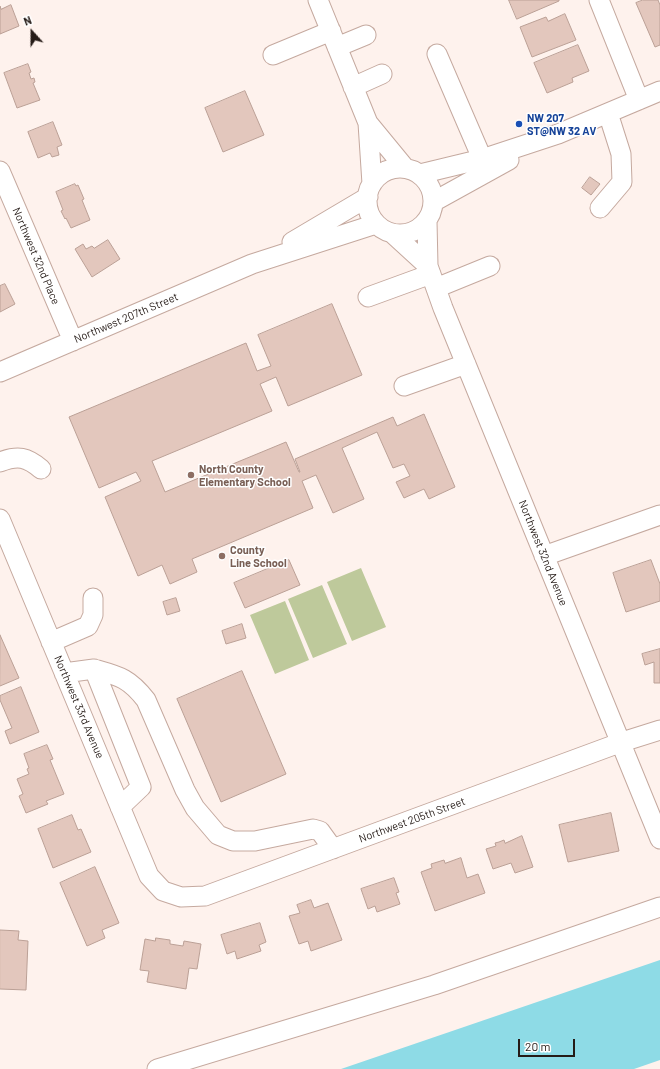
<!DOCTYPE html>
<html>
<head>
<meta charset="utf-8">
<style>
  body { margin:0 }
  #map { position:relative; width:660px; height:1069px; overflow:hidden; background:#fef2ed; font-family:Barlow,sans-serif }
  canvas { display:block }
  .north { position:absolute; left:12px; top:12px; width:40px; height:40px; -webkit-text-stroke:3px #fff; paint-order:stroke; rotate:339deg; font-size:11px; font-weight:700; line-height:16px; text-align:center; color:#251b17 }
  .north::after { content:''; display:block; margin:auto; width:14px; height:18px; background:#251b17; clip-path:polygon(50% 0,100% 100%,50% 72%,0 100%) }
  .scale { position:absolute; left:518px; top:1039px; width:57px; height:18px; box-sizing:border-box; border:2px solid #251b17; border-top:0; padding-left:5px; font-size:12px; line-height:14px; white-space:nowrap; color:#251b17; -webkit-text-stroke:3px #fff; paint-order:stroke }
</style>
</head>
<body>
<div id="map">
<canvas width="660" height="1069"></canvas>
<div class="north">N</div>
<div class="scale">20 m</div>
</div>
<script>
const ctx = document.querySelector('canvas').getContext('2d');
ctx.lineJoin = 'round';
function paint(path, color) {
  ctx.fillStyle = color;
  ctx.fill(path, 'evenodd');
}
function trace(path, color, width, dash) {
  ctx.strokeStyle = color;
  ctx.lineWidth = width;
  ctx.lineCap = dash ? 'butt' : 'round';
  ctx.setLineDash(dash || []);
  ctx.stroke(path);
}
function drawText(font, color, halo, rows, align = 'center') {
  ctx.font = font + ' Barlow,sans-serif';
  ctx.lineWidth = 3;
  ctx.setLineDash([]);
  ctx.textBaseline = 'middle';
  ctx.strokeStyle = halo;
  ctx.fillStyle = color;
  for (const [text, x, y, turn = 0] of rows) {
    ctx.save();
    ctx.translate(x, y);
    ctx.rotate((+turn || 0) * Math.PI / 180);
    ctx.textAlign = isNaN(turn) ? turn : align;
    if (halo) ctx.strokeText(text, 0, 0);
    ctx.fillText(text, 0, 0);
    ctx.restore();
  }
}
paint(new Path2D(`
  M361,568L386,627L352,641L327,582Z
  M322,585L347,644L313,658L288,599Z
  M285,601L309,660L275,674L250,615Z`), '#bec99b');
paint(new Path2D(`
  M660,960V1060L634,1069H341Z`), '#8edbe6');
const building = new Path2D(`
  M509,0H559V1L517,19Z
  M643,0H658L660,5V45L655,47L636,3Z
  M11,5L19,26L0,34V6L1,9Z
  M565,14L576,40L532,57L520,27L546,17L548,21Z
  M578,45L589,71L572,78L573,82L547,93L534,63Z
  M28,64L31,72L29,73L31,79L34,78L35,82L33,83L40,100L17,108L4,73Z
  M245,91L264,135L223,152L205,108Z
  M53,122L62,145L57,147L59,155L52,157L50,153L38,158L28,132Z
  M590,177L600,184L591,195L582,188Z
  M75,184L76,186L78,185L84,199L82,200L90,220L71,228L66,218L65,219L61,211L63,210L56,192Z
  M108,240L120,259L92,277L75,249L83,244L86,249L92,246L94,248Z
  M5,284L15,304L0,312V286Z
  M332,304L362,375L288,406L276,377L260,384L272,411L152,461L165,492L286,442L299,472H300L295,459L393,417L397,426L424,414L455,487L429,499L424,489L404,498L396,482L410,476L404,464L393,468L377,432L342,448L364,499L333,513L316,475L302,481L313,508L192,559L197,572L170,584L162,565L138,576L105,497L141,481L136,472L99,488L69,417L246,343L257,371L271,366L258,335Z
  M289,560L300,585L245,608L234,583Z
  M651,560L660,584V601L626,612L613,573Z
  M176,598L180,611L167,615L163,602Z
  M242,624L246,638L226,644L222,631Z
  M0,635L19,678L0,686Z
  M660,649V683H654V662L645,665L642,654Z
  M242,671L286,774L221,802L177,699Z
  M21,687L39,732L10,744L5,731L12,728L0,700V696Z
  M47,745L53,759L50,760L64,794L46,801L48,804L26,813L19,796L23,794L17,779L29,774L27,769L29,768L24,754Z
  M611,813L619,851L568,862L559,825Z
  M72,815L78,830L81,829L91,852L53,868L38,829Z
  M522,836L533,867L515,873L511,863L493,869L486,849L496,846L495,843L499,842L504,840L505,843Z
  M461,858L467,878L478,874L485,893L435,911L421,872L432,868L431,864L444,860L445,863Z
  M95,867L119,923L102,930L105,938L87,946L60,883Z
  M394,878L399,892L396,893L400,904L377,912L375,906L368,909L361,889Z
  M311,900L314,908L328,903L342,940L311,951L308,941L299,944L289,916L300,913L297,905Z
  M260,923L266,942L259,945L261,951L237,959L235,951L227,954L221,935Z
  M0,930L19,931L18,940L28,941L26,990L0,989Z
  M156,938L170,940V944L183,946L184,941L201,944L197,969L189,968L186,989L147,982L149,971L140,970L145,939L155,941Z`);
paint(building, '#e3c7bd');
trace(building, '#bba096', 1);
const minor = new Path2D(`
  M318,0L368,123L405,168
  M599,0L639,100
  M337,47L366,35
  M437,54L487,170
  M273,55L331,31
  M353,87L382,74
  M368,123L372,184
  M367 201a33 33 0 1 1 66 0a33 33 0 1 1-66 0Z
  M0,171L73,341
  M420,174L482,159L558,134L660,91
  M433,202L509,160
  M600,208L622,182L621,154L608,113
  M427,221L428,266L443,308L660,839
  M392,233L428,266
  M292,242L368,197
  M436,288L490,266
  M368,297L431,274
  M0,372L252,264L376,224
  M404,386L466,364
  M0,462C18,455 27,457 41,469
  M0,519L149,876L163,891L181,897L205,896L622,742L660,730
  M544,556L660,515
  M51,642L88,626L93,615V598
  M94,669C119,676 129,678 146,700L185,790L195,808L218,835L233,841H255L313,829L320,831L333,849
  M64,673L94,669L141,787L120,807
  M157,1069L434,985L660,907`);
trace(minor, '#c5a99f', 21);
trace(minor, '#fff', 19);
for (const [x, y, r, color] of [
  [519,124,4,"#1a4fb4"],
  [191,475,4,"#8d6e63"],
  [222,556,4,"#8d6e63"]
]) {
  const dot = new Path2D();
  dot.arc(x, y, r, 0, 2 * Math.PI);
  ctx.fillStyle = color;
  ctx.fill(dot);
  trace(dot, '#fff', 1.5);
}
drawText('bold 11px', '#164399', '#fff', [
  ["NW 207",527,118],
  ["ST@NW 32 AV",527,131]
], 'left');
drawText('11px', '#251b17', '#fff', [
  ["Northwest 32nd Place",36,256,67],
  ["Northwest 207th Street",126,318,-23],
  ["Northwest 32nd Avenue",543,553,68],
  ["Northwest 33rd Avenue",79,707,67],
  ["Northwest 205th Street",412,820,-20]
]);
drawText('bold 11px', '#785e54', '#fff', [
  ["North County",199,469],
  ["Elementary School",199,482],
  ["County",230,550],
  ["Line School",230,563]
], 'left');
</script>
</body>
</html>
